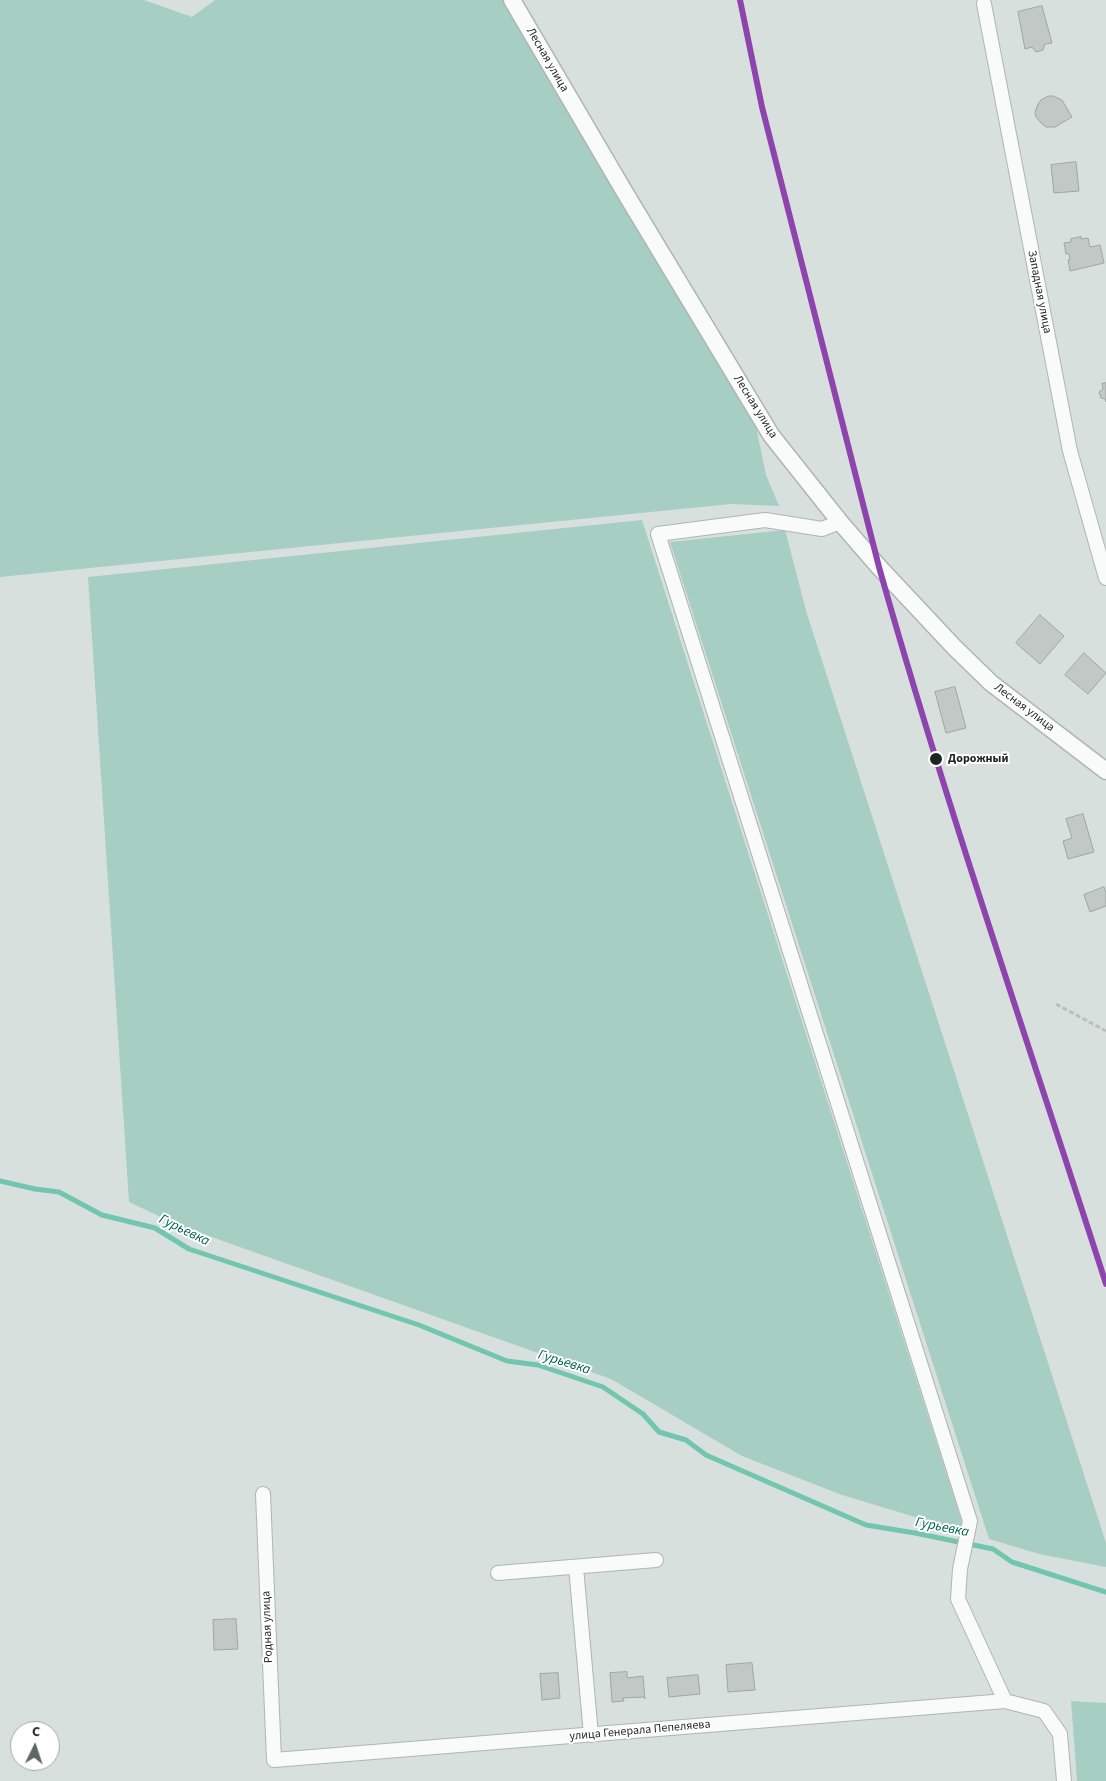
<!DOCTYPE html>
<html>
<head>
<meta charset="utf-8">
<style>
  body { margin:0 }
  #map { position:relative; width:1106px; height:1781px; overflow:hidden; background:#d8e0dd; font-family:"Source Sans 3",sans-serif }
  canvas { display:block }
  .north { position:absolute; left:10px; top:1721px; width:50px; height:50px; box-sizing:border-box; background:#fff; border:1px solid #a5a7a7; border-radius:50%; rotate:4deg; font-size:14px; font-weight:700; line-height:20px; text-align:center; color:#1e2422 }
  .north::after { content:''; display:block; margin:auto; width:18px; height:22px; background:#5f6663; clip-path:polygon(50% 0,100% 100%,50% 72%,0 100%) }
</style>
</head>
<body>
<div id="map">
<canvas width="1106" height="1781"></canvas>
<div class="north">С</div>
</div>
<script>
const ctx = document.querySelector('canvas').getContext('2d');
ctx.lineJoin = 'round';
function paint(path, color) {
  ctx.fillStyle = color;
  ctx.fill(path, 'evenodd');
}
function trace(path, color, width, dash) {
  ctx.strokeStyle = color;
  ctx.lineWidth = width;
  ctx.lineCap = dash ? 'butt' : 'round';
  ctx.setLineDash(dash || []);
  ctx.stroke(path);
}
function drawText(font, color, halo, rows, align = 'center') {
  ctx.font = font + ' "Source Sans 3",sans-serif';
  ctx.lineWidth = 4;
  ctx.setLineDash([]);
  ctx.textBaseline = 'middle';
  ctx.strokeStyle = halo;
  ctx.fillStyle = color;
  for (const [text, x, y, turn = 0] of rows) {
    ctx.save();
    ctx.translate(x, y);
    ctx.rotate((+turn || 0) * Math.PI / 180);
    ctx.textAlign = isNaN(turn) ? turn : align;
    if (halo) ctx.strokeText(text, 0, 0);
    ctx.fillText(text, 0, 0);
    ctx.restore();
  }
}
paint(new Path2D(`
  M0,0H144L192,17L215,0H513L754,417L766,475L779,506L731,504L0,577Z
  M642,520L965,1532L842,1495L742,1456L611,1379L178,1225L129,1202L88,577Z
  M785,530L807,614L1106,1543V1567L1039,1554L989,1539L670,542Z
  M1071,1701L1106,1703V1781H1077Z`), '#a7cec2');
trace(new Path2D(`
  M0,1181L35,1189L59,1192L102,1215L155,1228L189,1249L419,1325L507,1361L538,1365L603,1387L643,1414L659,1432L686,1440L706,1455L866,1525L915,1533L993,1549L1012,1562L1106,1592`), '#72c5af', 5);
const building = new Path2D(`
  M1042,6L1052,43L1045,44L1043,50L1036,52L1032,47L1025,49L1018,12Z
  M1049,96H1053L1062,100L1072,117L1055,127H1046L1042,124L1036,117L1035,112L1038,104L1041,100Z
  M1076,162L1079,191L1054,193L1051,165Z
  M1081,237V239L1088,238L1090,247L1100,245L1104,263L1070,271L1068,260H1070L1069,254H1066L1064,243L1071,242V239Z
  M1106,383V402L1105,399L1101,398L1099,392L1103,389L1102,384Z
  M1040,615L1064,636L1040,664L1016,643Z
  M1084,653L1106,673L1088,694L1065,675Z
  M955,687L966,728L946,733L935,692Z
  M1083,814L1094,852L1068,859L1063,841L1072,838L1066,819Z
  M1104,887L1106,893V906L1090,912L1084,895Z
  M236,1619L238,1649L214,1650L213,1620Z
  M752,1663L755,1690L728,1692L726,1665Z
  M627,1672V1678L643,1676L645,1699L644,1697L623,1698L624,1701L612,1702L610,1673Z
  M558,1673L560,1698L542,1700L540,1674Z
  M698,1675L700,1694L669,1697L667,1678Z`);
paint(building, '#c2c8c6');
trace(building, '#9fa5a3', 1);
const minor = new Path2D(`
  M984,4L1070,451L1106,578
  M840,522L822,529L765,520L658,534L970,1521L960,1569L958,1599L1005,1701
  M263,1494L274,1760L1005,1701L1044,1711L1060,1734L1064,1781
  M576,1567L591,1735
  M498,1573L656,1560`);
const tertiary = new Path2D(`
  M512,0L624,191L771,435L840,522L879,567L954,647L991,683L1106,771`);
trace(minor, '#afb5b3', 16);
trace(tertiary, '#afb5b3', 19);
trace(new Path2D(`
  M1056,1004L1106,1031`), '#bcbfbe', 3, [5, 2.5]);
trace(minor, '#f9fafa', 14);
trace(tertiary, '#f9fafa', 16);
trace(new Path2D(`
  M740,0L762,107L879,567C947,808 1029,1045 1106,1284`), '#8e44ad', 6);
for (const [x, y, r, color] of [
  [936,759,7,"#1e2422"]
]) {
  const dot = new Path2D();
  dot.arc(x, y, r, 0, 2 * Math.PI);
  ctx.fillStyle = color;
  ctx.fill(dot);
  trace(dot, '#fff', 2);
}
drawText('12px', '#1e2422', '#fff', [
  ["Лесная улица",547,60,60],
  ["Западная улица",1039,292,79],
  ["Лесная улица",755,407,58],
  ["Лесная улица",1024,708,37],
  ["Родная улица",268,1627,-92],
  ["улица Генерала Пепеляева",640,1731,-5]
]);
drawText('bold 12px', '#1e2422', '#fff', [
  ["Дорожный",948,759]
], 'left');
drawText('italic 14px', '#016350', '#fff', [
  ["Гурьевка",184,1231,26],
  ["Гурьевка",564,1363,17],
  ["Гурьевка",942,1528,11]
]);
</script>
</body>
</html>
